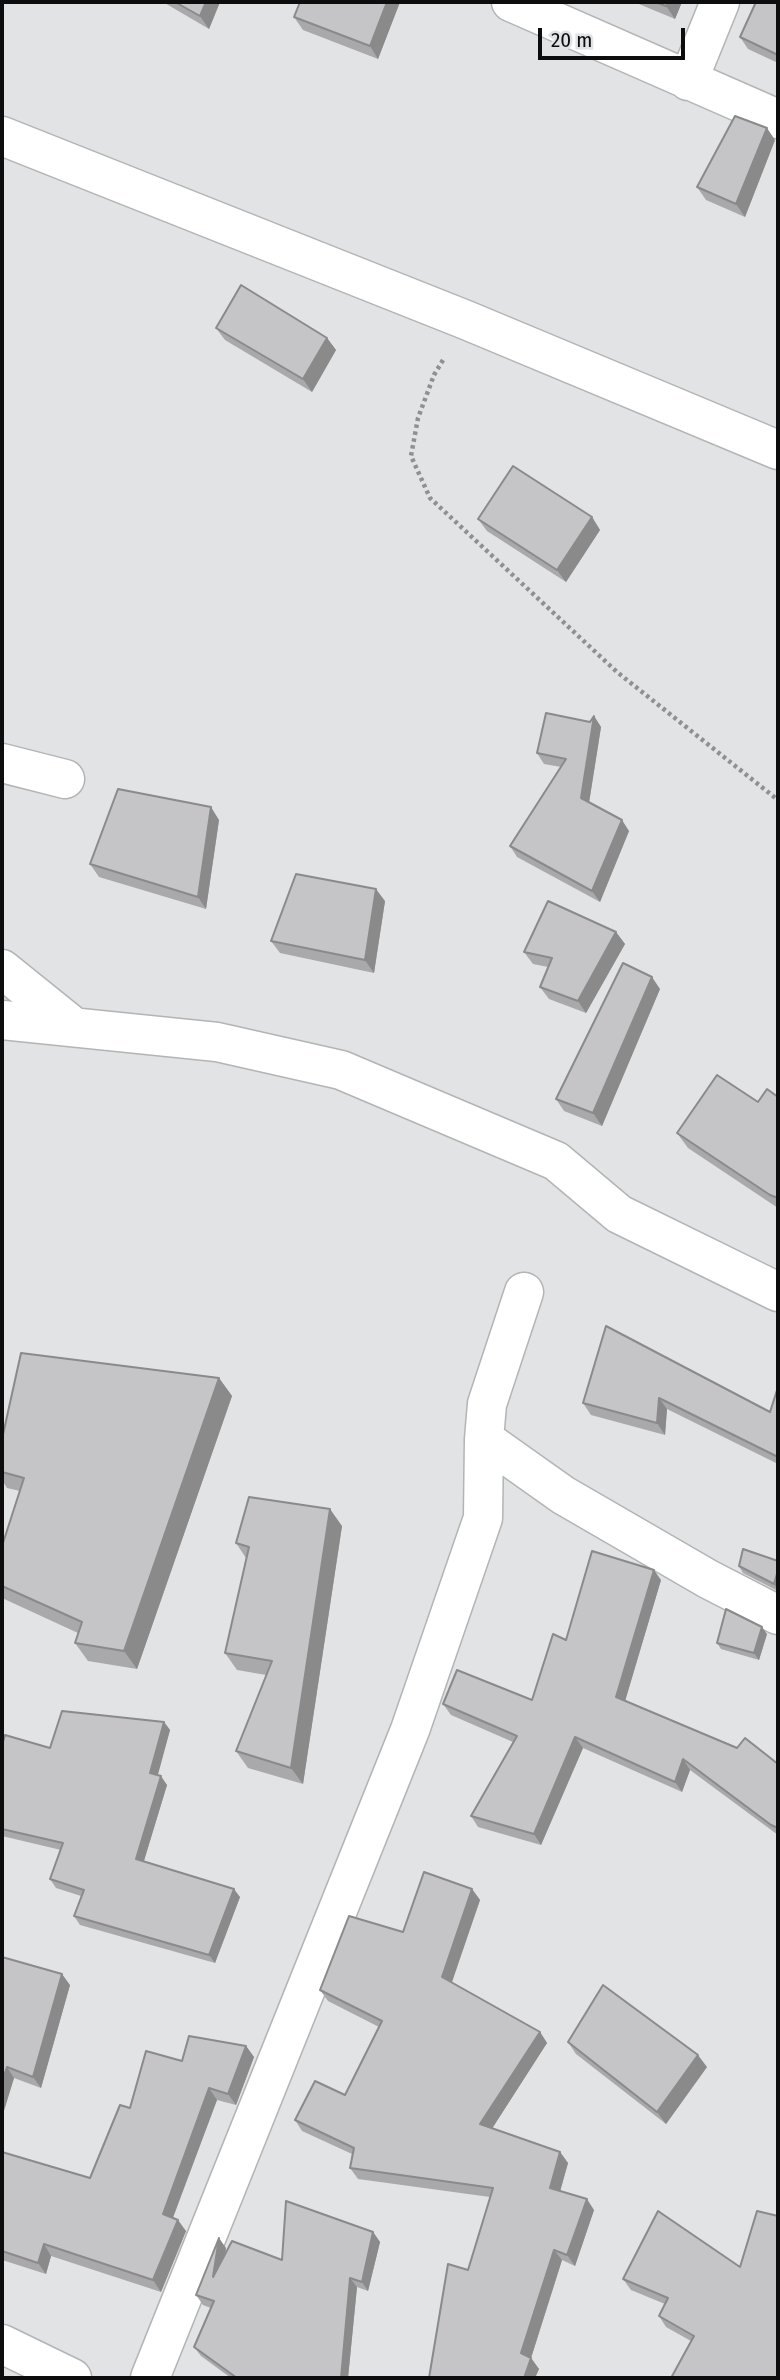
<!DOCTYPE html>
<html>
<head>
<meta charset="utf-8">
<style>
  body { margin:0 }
  #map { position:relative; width:780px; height:2380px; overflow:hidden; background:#e2e3e4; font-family:"Fira Sans Condensed",sans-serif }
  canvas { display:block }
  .frame { position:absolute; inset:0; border:4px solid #0d0d0e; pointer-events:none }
  .scale { position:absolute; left:538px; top:28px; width:147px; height:32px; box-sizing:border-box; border:4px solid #0d0d0e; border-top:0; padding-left:9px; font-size:21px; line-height:24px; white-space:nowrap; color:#0d0d0e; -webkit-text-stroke:5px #e2e3e4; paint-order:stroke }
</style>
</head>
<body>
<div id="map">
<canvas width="780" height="2380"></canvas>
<div class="frame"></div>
<div class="scale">20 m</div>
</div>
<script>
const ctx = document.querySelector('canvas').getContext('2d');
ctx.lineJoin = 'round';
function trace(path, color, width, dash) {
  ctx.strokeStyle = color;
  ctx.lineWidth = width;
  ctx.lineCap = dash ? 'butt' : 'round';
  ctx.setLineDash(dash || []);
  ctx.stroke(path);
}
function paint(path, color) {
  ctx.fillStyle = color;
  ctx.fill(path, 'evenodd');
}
const minor = new Path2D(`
  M511,2L778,119
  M688,81L720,2
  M2,136L466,320L778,450
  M2,763L65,779
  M2,969L74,1027
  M2,1020L217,1042L341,1070L556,1161L619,1214L778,1292
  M484,1439L563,1495L708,1579L778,1615
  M2,2344L72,2378
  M150,2378L410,1730L483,1518L484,1439L487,1404L524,1292`);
trace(minor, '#b3b4b5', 41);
trace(new Path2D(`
  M443,360L434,375L418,418L411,456L430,498L617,672L778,800`), '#909091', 4.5, [3.5, 3.5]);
trace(minor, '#fff', 38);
paint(new Path2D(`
  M163,2H220L209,29Z
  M300,2H400L378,59L303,30L294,17Z
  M634,2H682L675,19Z
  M778,2V63L748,49L740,37Z
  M775,140L745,217L706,200L697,187Z
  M216,328L327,338L336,350L312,392L225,340Z
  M592,517L600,530L566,582L487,531L478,519Z
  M594,716L601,727L589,803L629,831L600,902L517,857L510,846L561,767L544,764L537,753L590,722Z
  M219,820L206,909L99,877L90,864Z
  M385,901L374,973L280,953L271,941Z
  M616,932L625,944L586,1013L549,999L540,987L548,967L533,964L524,952Z
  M660,989L602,1126L564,1111L556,1099Z
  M778,1097V1208L688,1148L677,1133L758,1102Z
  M606,1326L770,1412L778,1387V1464L667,1409L665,1435L591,1415L583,1403Z
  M219,1378L232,1396L137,1669L88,1661L75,1643L78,1633L2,1598V1546L20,1491L7,1488L2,1480V1439Z
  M342,1526L303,1784L248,1768L236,1751L266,1675L237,1670L225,1653L246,1558L236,1543Z
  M778,1561V1591L743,1573L739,1566Z
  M661,1580L625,1701L778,1764V1835L690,1770L682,1792L583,1748L541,1845L478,1827L471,1816L513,1742L451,1715L443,1704L532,1700L566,1640Z
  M767,1634L759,1660L721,1649L717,1643Z
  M164,1722L170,1730L157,1775L167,1785L144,1861L240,1897L215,1963L80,1925L74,1916L81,1896L56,1888L50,1879L61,1850L2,1836V1745L50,1748Z
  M472,1889L480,1900L451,1983L540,2032L547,2043L492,2128L560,2152L568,2163L560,2191L594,2210L575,2266L562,2260L531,2358L539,2369L535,2378H429L468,2270L490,2197L358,2179L350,2168L352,2154L302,2131L295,2120L345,2095L379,2027L328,2001L320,1990L403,1932Z
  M2,1957L70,1985L41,2088L14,2078L2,2117Z
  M568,2042L707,2067L666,2124L576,2054Z
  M246,2046L254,2057L236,2105L217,2100L173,2218L186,2231L161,2292L51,2256L46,2274L2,2260V2152L90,2178L130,2108L182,2061Z
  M373,2232L380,2242L368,2291L357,2287L348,2378H231L201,2356L194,2347L211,2308L203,2305L196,2295L226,2248L225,2255L282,2260Z
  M740,2267L691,2341L666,2327L659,2316L665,2304L631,2290L623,2279Z`), '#a9a9ab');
paint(new Path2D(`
  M206,2H220L209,29L200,16Z
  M387,2H400L378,59L370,46Z
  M668,2H682L675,19L666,6Z
  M767,128L775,140L745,217L736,204Z
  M327,338L336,350L312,392L303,379Z
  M592,517L600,530L566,582L557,570Z
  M594,716L601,727L588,809L581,798Z
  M211,807L219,820L206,909L198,897Z
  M622,820L629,831L600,902L592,891Z
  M376,889L385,901L374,973L365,960Z
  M616,932L625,944L586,1013L578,1001Z
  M652,977L660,989L602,1126L593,1113Z
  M219,1378L232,1396L137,1669L124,1651Z
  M659,1398L667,1409L665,1435L657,1423Z
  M330,1509L342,1526L303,1784L291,1768Z
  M654,1570L661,1580L623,1708L616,1697Z
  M778,1570V1590L774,1584Z
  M762,1627L767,1634L759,1660L754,1653Z
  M164,1722L170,1730L156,1782L150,1773Z
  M575,1737L583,1748L541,1845L534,1834Z
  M683,1759L690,1770L682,1792L675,1782Z
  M161,1776L167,1785L142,1867L136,1859Z
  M234,1889L240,1897L215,1963L209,1955Z
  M472,1889L480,1900L450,1988L442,1977Z
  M62,1974L70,1985L41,2088L33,2077Z
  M540,2032L547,2043L488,2135L480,2124Z
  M246,2046L254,2057L236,2105L228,2094Z
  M698,2055L707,2067L666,2124L657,2112Z
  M7,2067L14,2078L2,2117V2082Z
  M209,2088L217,2100L170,2225L163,2214Z
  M560,2152L568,2163L558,2199L550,2188Z
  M587,2199L594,2210L575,2266L567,2255Z
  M178,2220L186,2231L161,2292L153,2280Z
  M373,2232L380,2242L368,2291L362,2282Z
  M219,2238L226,2248L220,2287L213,2277Z
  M44,2244L51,2256L46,2274L38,2263Z
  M554,2250L562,2260L531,2358L539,2369L535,2378H524L521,2353Z
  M350,2278L357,2287L348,2378H341Z`), '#8a8a8b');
const building = new Path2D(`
  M175,2H206L200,16Z
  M300,2H387L370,46L294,17Z
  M655,2H668L666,6Z
  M756,2H778V55L740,37Z
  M735,116L767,128L736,204L697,187Z
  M241,285L327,338L303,379L216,328Z
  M513,466L592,517L557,570L478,519Z
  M546,713L590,722L594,716L581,798L622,820L592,891L510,846L566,759L537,753Z
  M118,789L211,807L198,897L90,864Z
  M296,874L376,889L365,960L271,941Z
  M548,901L616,932L578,1001L540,987L552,958L524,952Z
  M623,963L652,977L593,1113L556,1099Z
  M717,1075L758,1102L767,1089L778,1097V1198L770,1195L677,1133Z
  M606,1326L770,1412L778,1387V1457L659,1398L657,1423L583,1403Z
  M21,1353L219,1378L124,1651L75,1643L82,1622L2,1586V1546L24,1478L2,1472V1439Z
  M249,1497L330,1509L291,1768L236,1751L272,1661L225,1653L249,1547L236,1543Z
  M743,1549L778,1561V1570L774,1584L739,1566Z
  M592,1551L654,1570L616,1697L737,1748L745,1738L778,1764V1828L771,1825L683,1759L675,1782L575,1737L534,1834L471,1816L517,1736L443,1704L457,1670L532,1700L553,1634L566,1640Z
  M726,1609L762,1627L754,1653L717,1643Z
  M62,1711L164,1722L150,1773L161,1776L136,1859L234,1889L209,1955L74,1916L84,1890L50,1879L63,1843L2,1829V1745L5,1735L50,1748Z
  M424,1872L472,1889L442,1977L540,2032L480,2124L560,2152L550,2188L587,2199L567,2255L554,2250L521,2353L531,2358L524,2378H429L448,2264L468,2270L493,2188L350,2168L354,2148L295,2120L315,2081L345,2095L382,2021L320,1990L349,1916L403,1932Z
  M2,1957L62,1974L33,2077L7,2067L2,2082Z
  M603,1985L698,2055L657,2112L568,2042Z
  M189,2036L246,2046L228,2094L209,2088L163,2214L178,2220L153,2280L44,2244L38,2263L2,2251V2152L90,2178L120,2105L130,2108L146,2051L182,2061Z
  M286,2201L373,2232L362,2282L350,2278L341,2378H237L194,2347L214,2301L196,2295L219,2238L213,2277L232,2241L282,2260Z
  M658,2211L740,2267L757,2211L778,2216V2378H671L694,2336L659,2316L668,2298L623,2279Z`);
paint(building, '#c5c5c7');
trace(building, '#8a8a8b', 2);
</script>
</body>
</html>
